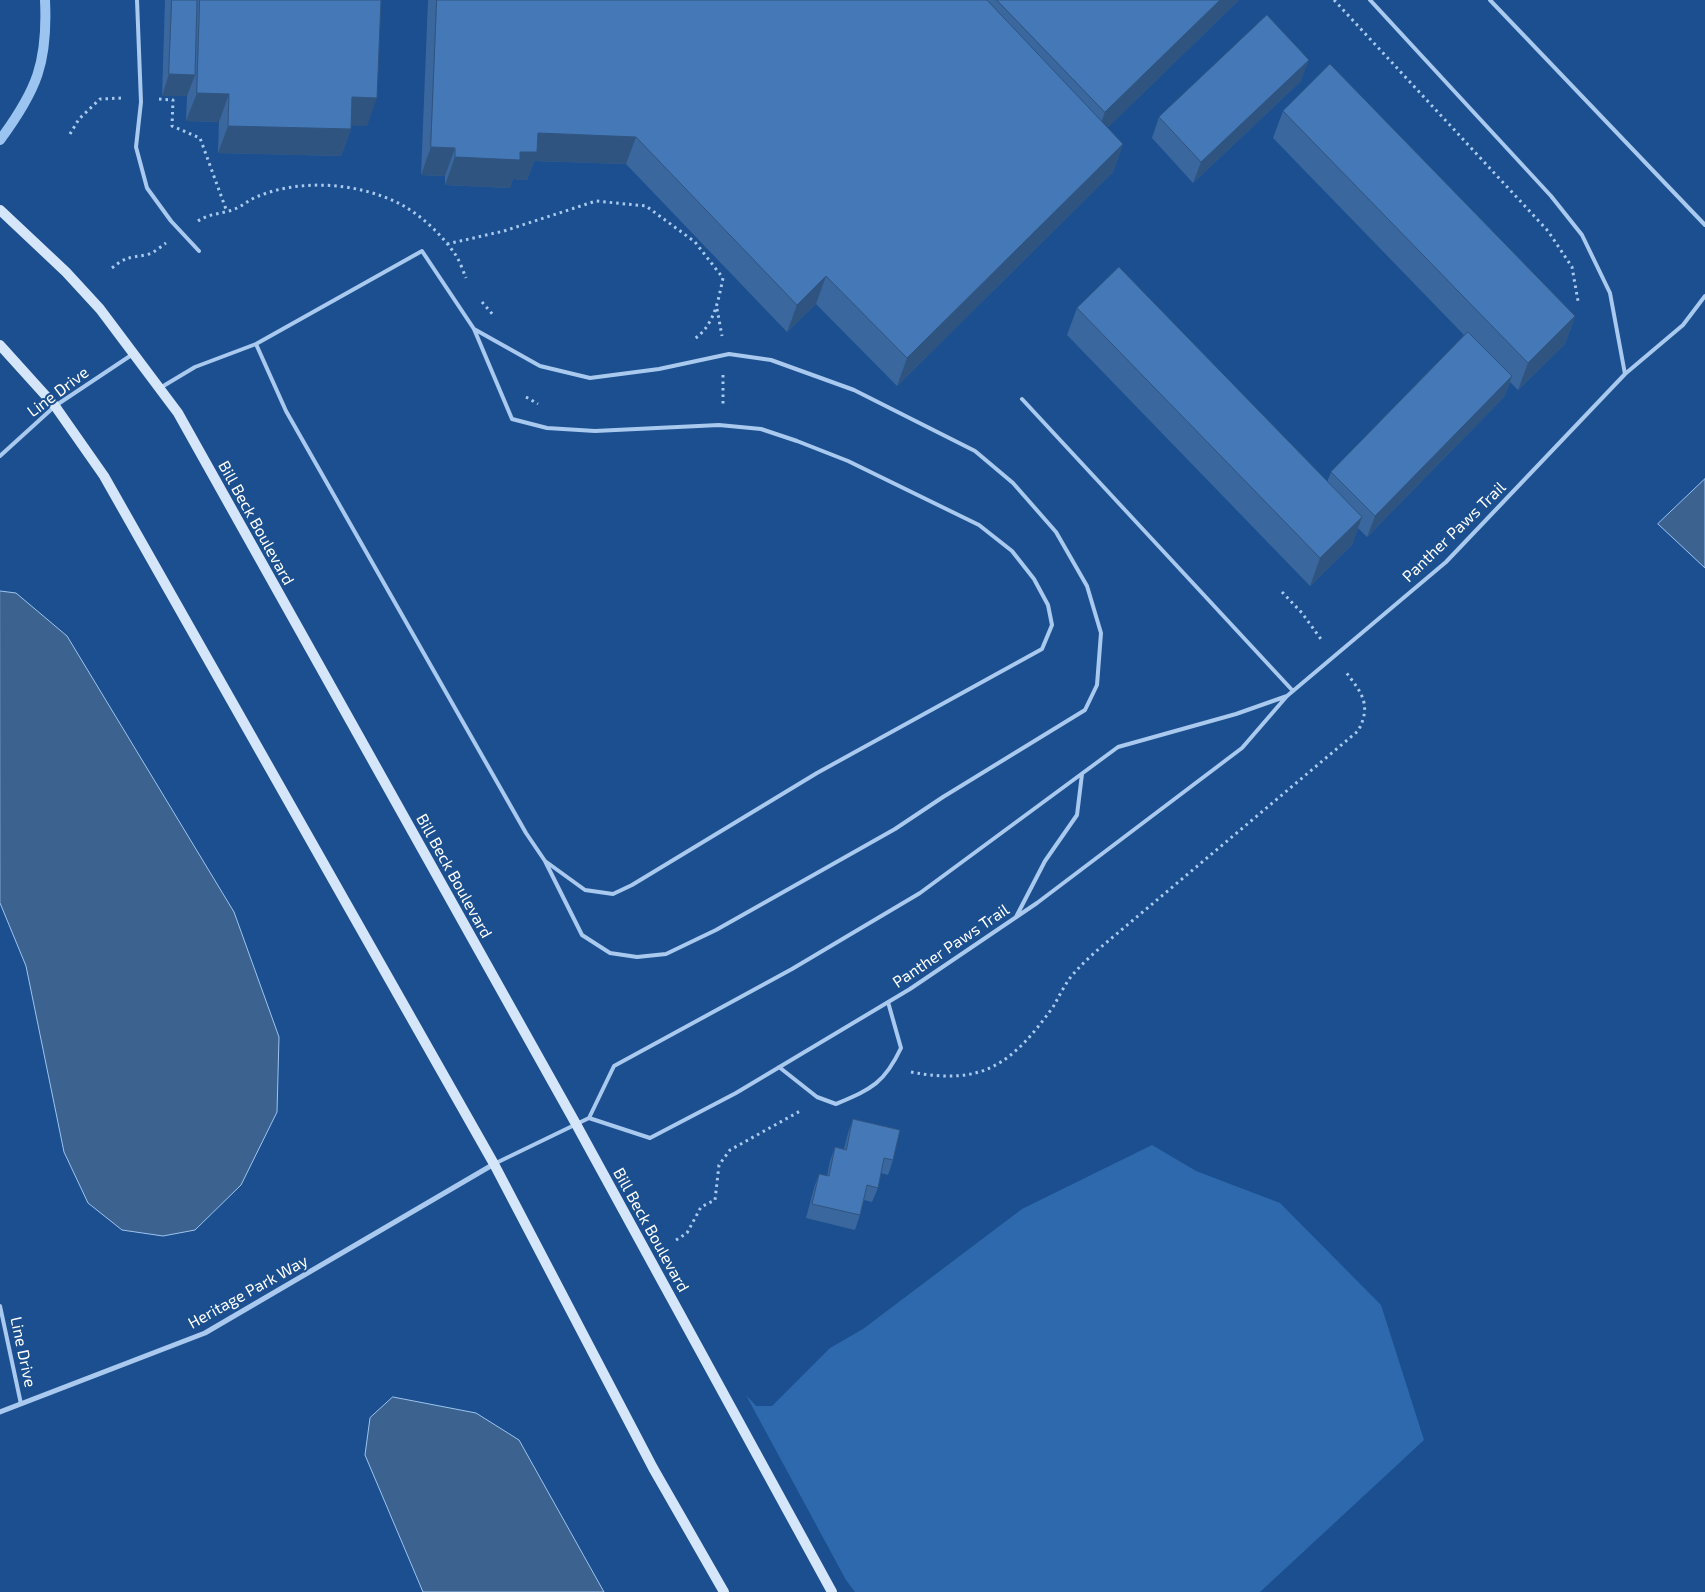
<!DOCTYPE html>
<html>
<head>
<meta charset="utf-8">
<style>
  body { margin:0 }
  canvas { display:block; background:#1b4f8f }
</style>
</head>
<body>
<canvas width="1705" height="1592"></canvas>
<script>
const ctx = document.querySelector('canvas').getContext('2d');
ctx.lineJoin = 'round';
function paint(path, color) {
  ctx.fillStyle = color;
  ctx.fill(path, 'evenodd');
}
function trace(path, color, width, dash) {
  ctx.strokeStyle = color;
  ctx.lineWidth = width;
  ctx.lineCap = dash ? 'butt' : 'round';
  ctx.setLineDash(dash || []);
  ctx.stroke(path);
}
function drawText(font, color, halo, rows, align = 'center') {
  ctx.font = font + ' "Exo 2",sans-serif';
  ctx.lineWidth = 4;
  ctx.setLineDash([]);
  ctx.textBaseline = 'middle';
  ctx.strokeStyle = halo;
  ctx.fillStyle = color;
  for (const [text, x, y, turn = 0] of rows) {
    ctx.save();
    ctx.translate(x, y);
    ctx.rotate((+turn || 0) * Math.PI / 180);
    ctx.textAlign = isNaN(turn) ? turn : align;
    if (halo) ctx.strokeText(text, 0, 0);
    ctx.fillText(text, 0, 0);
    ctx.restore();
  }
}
paint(new Path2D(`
  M1152,1145L1196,1171L1280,1203L1381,1305L1424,1440L1260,1592H855L846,1580L746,1395L756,1406H772L830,1348L863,1329L1022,1209Z`), '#2e69ad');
const water = new Path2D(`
  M1705,479V568L1658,524Z
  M0,591L16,593L67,636L234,912L279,1037L277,1112L241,1185L195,1230L163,1236L122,1230L88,1203L64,1152L26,966L0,903Z
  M393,1397L476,1413L519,1440L604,1592H423L365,1455L370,1418Z`);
paint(water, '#3c6290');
trace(water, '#9cc4f0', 1);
trace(new Path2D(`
  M0,140C37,90 48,62 45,0`), '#9cc4f0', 10);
trace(new Path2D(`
  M1334,0L1548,231L1572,267L1578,301
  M159,99L173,100L172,126L200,138L227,212
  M70,134L79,119L100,99L123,98
  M198,221C209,213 225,214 237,208C243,205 248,201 254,198C298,178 359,182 402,205C422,216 442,235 455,254C460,261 463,271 466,278
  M447,244L504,231L596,201L646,206L695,242L723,278C718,302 714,326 693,340
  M112,268C125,257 129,258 145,255C153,254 160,247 166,243
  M482,302L494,316
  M717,309L722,336
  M723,375V406
  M526,397L538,404
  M1282,592L1302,613L1323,642
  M911,1072C983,1086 1012,1064 1053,1007C1060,995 1066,981 1076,971C1085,961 1096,951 1107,942L1358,731C1372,705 1362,693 1345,671
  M676,1240L687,1233L701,1207L715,1200L719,1165L730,1150L802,1110`), '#a9c9ee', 3, [2.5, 4]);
trace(new Path2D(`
  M137,0L141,102L136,147L147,188L171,221L199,251
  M1370,0L1551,196L1582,235L1610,293L1625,374
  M1490,0L1705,225
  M256,344L286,411L526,833L545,861L582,935L610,953L637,957L666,954L716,930L895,829L943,797L1085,710L1097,685L1101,633L1087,586L1056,532L1013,483L975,451L854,390L771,360L729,354L659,369L590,378L540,366L474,329
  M160,388L195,367L256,344L422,251L474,329L512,419L547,428L595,431L719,425L761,429L797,441L848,461L979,525L1012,551L1034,579L1048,605L1052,625L1042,649L817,773L632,885L613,894L585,890L545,861
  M1022,399L1293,691
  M0,456L55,406L133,354
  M1016,917L1045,861L1077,815L1082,774
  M779,1067L817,1097L836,1104C871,1089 884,1084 901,1048L888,1002
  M589,1118L650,1138L736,1093L910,989L1037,903L1242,748L1287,696L1446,562L1625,374L1683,325L1705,296
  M496,1163L589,1118L614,1066L792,969L920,893L1118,747L1236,714L1287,696
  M0,1306L21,1404`), '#a9c9ee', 4);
trace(new Path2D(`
  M0,1412L205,1333L494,1164`), '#a9c9ee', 5);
trace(new Path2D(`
  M0,210L66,272L100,309L178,413L576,1124L832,1592
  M0,345L55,406L104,476L494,1164L653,1468L724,1592`), '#d6e6fa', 10);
paint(new Path2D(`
  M165,0H381L367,126L351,125V129L341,156L218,153L219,122L186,121L187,96H162Z
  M428,0H1239L1107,128L1123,144L1113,172L897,386L816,304L787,332L626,164L534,161L527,180L513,179L510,188L445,185V176L421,175Z
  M1301,81L1193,183L1152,138L1159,117Z
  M1283,111L1575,316L1565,344L1518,390L1510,382L1504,397L1367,537L1358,528L1352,545L1310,586L1067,335L1077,308L1327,482L1331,472L1464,335L1273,138Z
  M853,1119L893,1160L888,1175L881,1173L878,1188L872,1202L864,1200L860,1215L855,1230L806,1218L814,1188L819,1174L827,1176L830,1161L835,1147L844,1149L848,1133Z`), '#3a679d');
paint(new Path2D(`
  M1220,0H1239L1095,140L1105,112Z
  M1309,60L1301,81L1193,183L1201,162Z
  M169,74L195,75L187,96H162Z
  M197,93L229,94L219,122L186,121Z
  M352,97L377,98L367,126L342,125Z
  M228,126L351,129L341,156L218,153Z
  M538,133L636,137L626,164L534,161L527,180L513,179L510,188L445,185L455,157L520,152Z
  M1123,144L1113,172L897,386L907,358Z
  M431,147L455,148L445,176L421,175Z
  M826,276L816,304L787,332L797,305Z
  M1575,316L1565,344L1518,390L1528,363Z
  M1512,376L1504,397L1367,537L1375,516Z
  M1362,517L1352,545L1310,586L1320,558Z`), '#305480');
const building = new Path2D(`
  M172,0H197L195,75L169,74Z
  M200,0H381L377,98L352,97L351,129L228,126L229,94L197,93Z
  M437,0H987L1123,144L907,358L826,276L797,305L636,137L538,133L537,152H520V160L455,157V148L431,147Z
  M997,0H1220L1105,112Z
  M1267,15L1309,60L1201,162L1159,117Z
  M1330,64L1575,316L1528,363L1283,111Z
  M1119,267L1362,517L1320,558L1077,308Z
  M1468,332L1512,376L1375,516L1331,472Z
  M853,1119L900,1130L893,1160L884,1158L878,1188L867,1185L860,1215L812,1204L819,1174L829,1176L835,1147L846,1150Z`);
paint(building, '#4478b7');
trace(building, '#305480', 1);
drawText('16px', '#fff', '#1b4f8f', [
  ["Line Drive",58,392,-37],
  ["Bill Beck Boulevard",256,523,61],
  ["Panther Paws Trail",1454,532,-44],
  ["Bill Beck Boulevard",454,876,61],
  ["Panther Paws Trail",951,946,-34],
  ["Bill Beck Boulevard",651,1230,61],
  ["Heritage Park Way",248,1292,-29],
  ["Line Drive",23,1352,78]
]);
</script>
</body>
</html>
